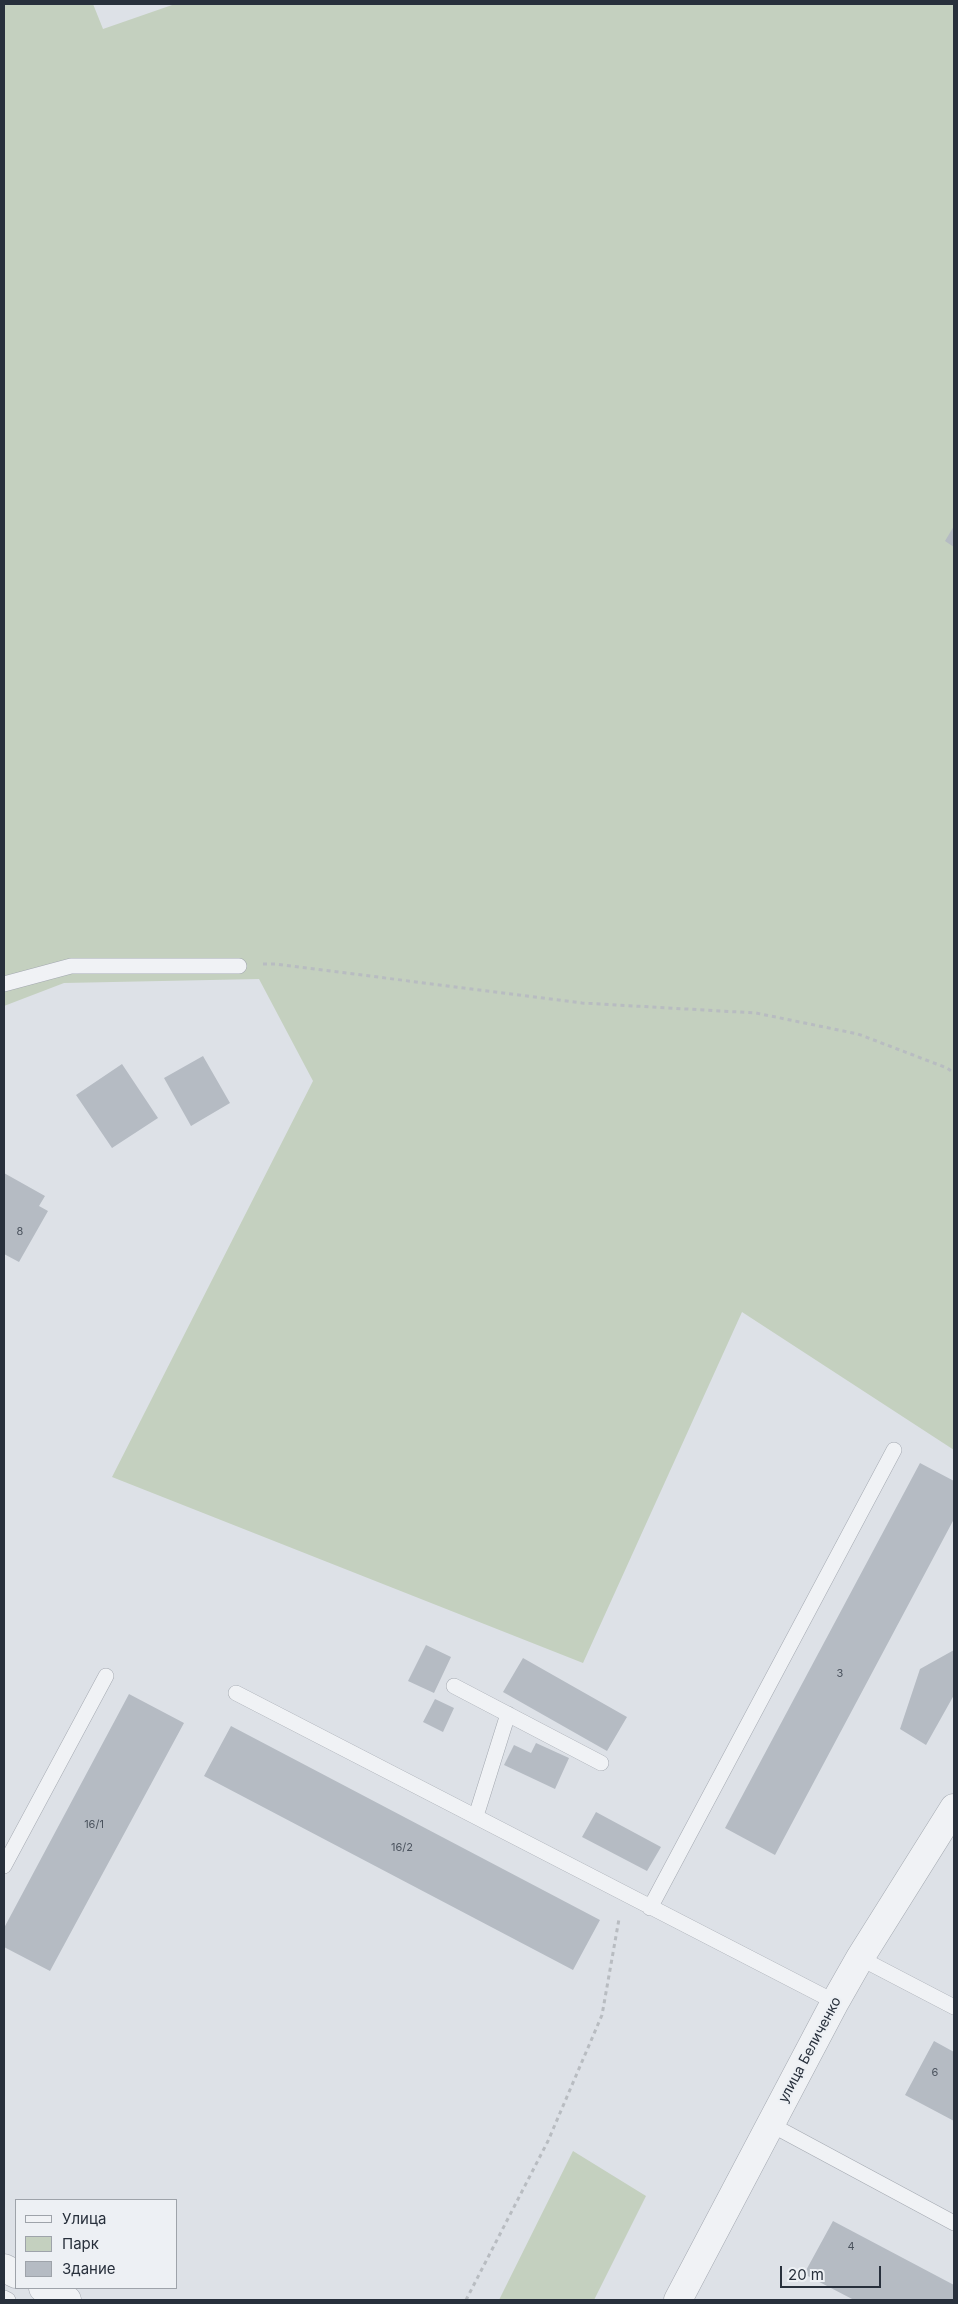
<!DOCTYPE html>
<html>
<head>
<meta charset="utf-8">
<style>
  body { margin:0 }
  #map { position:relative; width:958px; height:2304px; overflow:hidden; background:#dde1e7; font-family:Inter,sans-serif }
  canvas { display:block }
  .frame { position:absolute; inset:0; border:5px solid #28303c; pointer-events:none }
  .legend { position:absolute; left:15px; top:2199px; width:162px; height:90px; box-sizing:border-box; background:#edf0f4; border:1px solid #9ea3aa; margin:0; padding:6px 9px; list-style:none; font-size:15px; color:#28303c }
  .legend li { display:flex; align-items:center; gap:10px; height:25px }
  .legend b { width:25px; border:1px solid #9ea3aa }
  .scale { position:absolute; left:780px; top:2266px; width:101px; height:22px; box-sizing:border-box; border:2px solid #28303c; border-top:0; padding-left:6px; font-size:15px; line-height:18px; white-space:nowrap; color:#28303c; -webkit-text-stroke:4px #edf0f4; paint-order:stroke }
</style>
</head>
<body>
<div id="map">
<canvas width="958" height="2304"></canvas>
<div class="frame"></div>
<ul class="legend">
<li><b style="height:6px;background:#f0f2f5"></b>Улица</li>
<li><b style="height:14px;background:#c4d0bf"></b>Парк</li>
<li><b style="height:14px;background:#b5bbc3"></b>Здание</li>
</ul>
<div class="scale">20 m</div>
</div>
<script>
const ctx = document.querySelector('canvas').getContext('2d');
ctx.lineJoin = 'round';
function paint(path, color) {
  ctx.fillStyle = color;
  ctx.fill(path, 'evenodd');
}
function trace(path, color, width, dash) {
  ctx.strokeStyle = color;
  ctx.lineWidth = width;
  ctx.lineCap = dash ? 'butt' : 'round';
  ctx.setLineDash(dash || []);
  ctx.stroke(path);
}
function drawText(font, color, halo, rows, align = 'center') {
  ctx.font = font + ' Inter,sans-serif';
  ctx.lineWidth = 4.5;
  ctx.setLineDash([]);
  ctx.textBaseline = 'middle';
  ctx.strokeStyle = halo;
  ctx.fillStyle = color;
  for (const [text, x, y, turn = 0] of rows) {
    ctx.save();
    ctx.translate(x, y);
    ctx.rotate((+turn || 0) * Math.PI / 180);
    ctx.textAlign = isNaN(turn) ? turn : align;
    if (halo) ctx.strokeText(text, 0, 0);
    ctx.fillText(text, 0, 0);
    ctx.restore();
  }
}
paint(new Path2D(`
  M4,4H93L103,29L175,4H954V1450L742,1312L583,1663L112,1477L313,1081L259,979L64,983L4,1006Z
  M573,2151L646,2196L594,2300H499Z`), '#c4d0bf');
paint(new Path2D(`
  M954,526V547L945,541Z
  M203,1056L230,1103L191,1126L164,1078Z
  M122,1064L158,1118L112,1148L76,1095Z
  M4,1173L45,1196L39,1206L48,1211L19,1262L4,1254Z
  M920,1463L954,1481V1519L775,1855L725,1828Z
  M426,1645L451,1657L434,1693L408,1681Z
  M954,1650V1695L926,1745L900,1729L920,1669Z
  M523,1658L627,1717L607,1751L503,1692Z
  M129,1694L184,1723L50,1971L4,1947V1928Z
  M435,1699L454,1708L443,1732L423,1722Z
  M231,1726L600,1920L573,1970L204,1776Z
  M536,1743L569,1758L555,1789L504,1765L514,1745L531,1753Z
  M596,1812L661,1847L647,1871L582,1837Z
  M934,2041L954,2052V2121L905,2095Z
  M833,2221L954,2285V2300H854L804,2274Z`), '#b5bbc3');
const service = new Path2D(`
  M4,984L71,966H239
  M454,1686L601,1763
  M236,1693L835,2002
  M476,1816L508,1714
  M4,1866L106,1676
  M650,1908L894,1450
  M860,1958L954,2007
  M770,2124L954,2223
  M4,2298L8,2300`);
const minor = new Path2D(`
  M4,2268L16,2274
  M43,2288L67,2300
  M678,2300L835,2002L860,1958L954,1808`);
trace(service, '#a3a8b0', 16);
trace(minor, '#a3a8b0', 29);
trace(new Path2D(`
  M263,964H275L582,1003L756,1013L858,1034L947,1068L954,1073
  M466,2300L548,2141L602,2015L619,1919`), '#b8bcc1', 3, [4, 4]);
trace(service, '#f0f2f5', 15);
trace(minor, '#f0f2f5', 28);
drawText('11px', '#4b535e', null, [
  ["8",20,1232],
  ["3",840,1674],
  ["16/1",94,1825],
  ["16/2",402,1848],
  ["6",935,2073],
  ["4",851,2247]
]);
drawText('14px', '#28303c', '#edf0f4', [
  ["улица Беличенко",810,2050,-62]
]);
</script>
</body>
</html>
